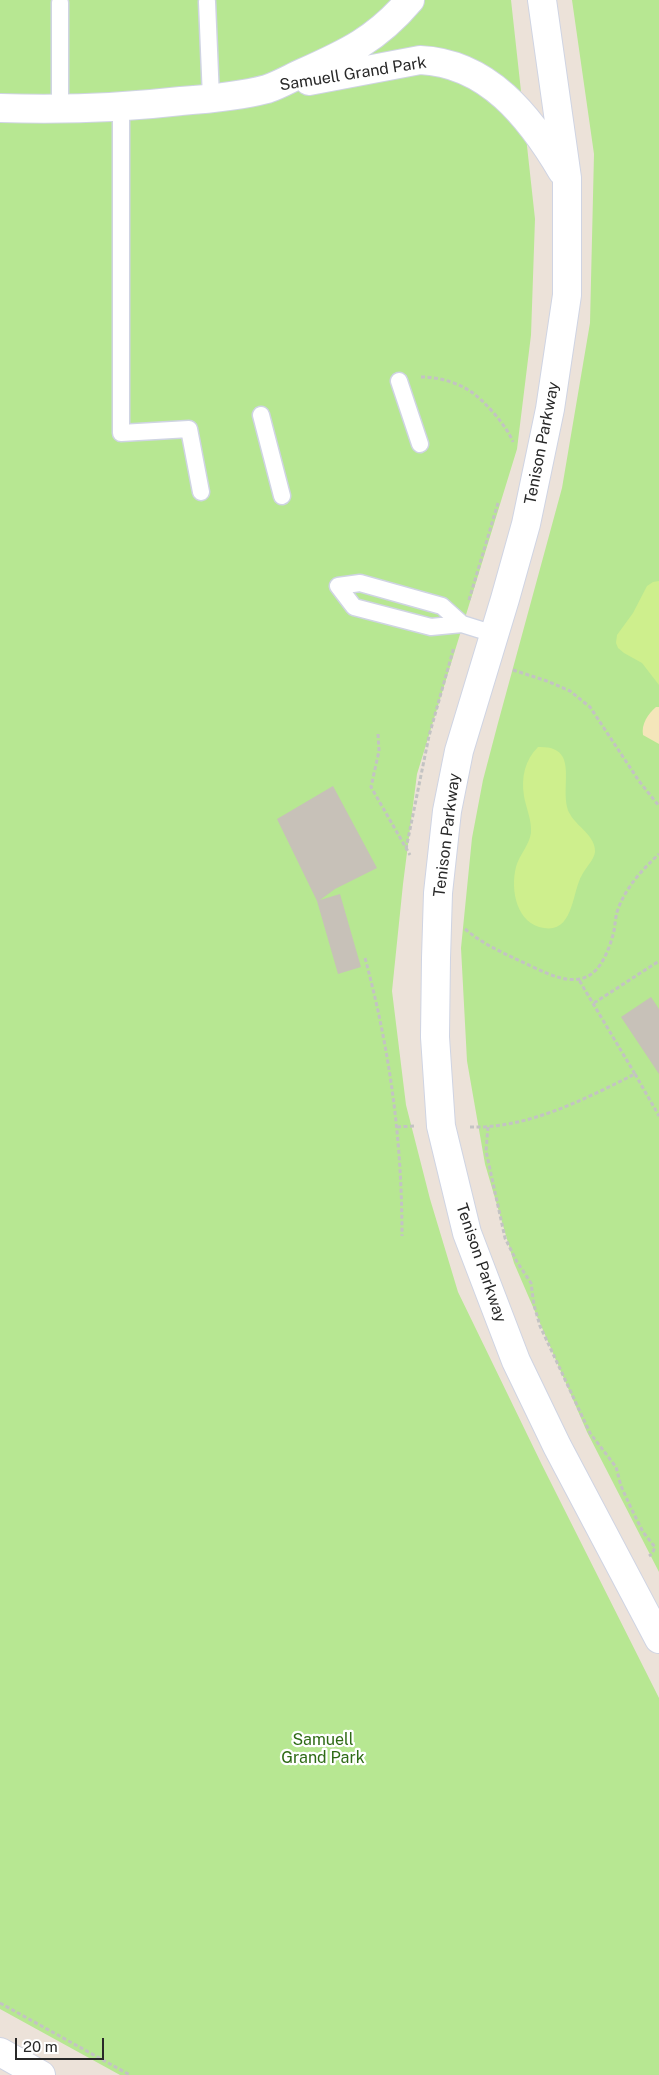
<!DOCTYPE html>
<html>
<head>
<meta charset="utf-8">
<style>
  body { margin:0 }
  #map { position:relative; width:659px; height:2075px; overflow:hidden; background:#ece2d9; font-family:"Public Sans",sans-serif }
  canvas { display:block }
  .scale { position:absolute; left:15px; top:2038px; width:89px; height:22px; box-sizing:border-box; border:2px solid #292929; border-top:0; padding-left:6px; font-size:15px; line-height:18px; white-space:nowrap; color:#292929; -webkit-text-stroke:4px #fff; paint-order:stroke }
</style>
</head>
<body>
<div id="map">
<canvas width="659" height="2075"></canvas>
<div class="scale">20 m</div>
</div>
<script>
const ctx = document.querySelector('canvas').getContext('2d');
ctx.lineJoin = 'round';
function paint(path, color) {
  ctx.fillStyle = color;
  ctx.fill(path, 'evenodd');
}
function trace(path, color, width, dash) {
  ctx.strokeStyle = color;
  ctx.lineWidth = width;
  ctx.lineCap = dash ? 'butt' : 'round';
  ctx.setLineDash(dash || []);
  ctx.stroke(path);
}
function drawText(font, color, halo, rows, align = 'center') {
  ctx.font = font + ' "Public Sans",sans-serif';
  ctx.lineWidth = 4.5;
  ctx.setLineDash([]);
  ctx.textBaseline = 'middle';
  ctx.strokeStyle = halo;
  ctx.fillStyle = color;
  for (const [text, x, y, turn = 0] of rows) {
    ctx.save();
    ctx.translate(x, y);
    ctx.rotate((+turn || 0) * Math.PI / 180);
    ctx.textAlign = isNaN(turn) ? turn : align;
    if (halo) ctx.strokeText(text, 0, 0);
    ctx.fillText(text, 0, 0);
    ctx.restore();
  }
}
paint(new Path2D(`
  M0,0H511L535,219L531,335L517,449L417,774L403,884L392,991L406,1105L430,1199L458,1292L542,1465L659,1698V2075H120L0,2009Z
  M572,0H659V1572L587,1432L514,1263L485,1164L467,1061L461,948L472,838L483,780L498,723L562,488L590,323L594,154Z`), '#b7e792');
paint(new Path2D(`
  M656,707H659V744L643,735C641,724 648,714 656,707Z`), '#f4e6ba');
paint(new Path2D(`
  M659,581V685L642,663L624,653L618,648L616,643L617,635L633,613L647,586L653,582Z
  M538,747C583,745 557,790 570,814C576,826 596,836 595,852C594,860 586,867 582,875C572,891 574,933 544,928C517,924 510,891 516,867C519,855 529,846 531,833C532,820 526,808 524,796C521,777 525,760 538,747Z`), '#ceef8d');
paint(new Path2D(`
  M333,786L377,868L335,889L320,900L340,894L361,967L338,974L317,901L277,819Z
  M651,997L659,1009V1074L621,1017Z`), '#c7c1b8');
const service = new Path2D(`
  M207,2L211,98
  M60,3V109
  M121,108V433L189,429L201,492
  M399,381L420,444
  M261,415L282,496
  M462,624L442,606L360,583L338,586L354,607L431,627L462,624L494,634`);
const minor = new Path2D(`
  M542,0L567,178V295L550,409L526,524L505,599L459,751L447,811L438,893L436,958L435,1037L441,1126L467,1233L516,1361L557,1446L659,1639
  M309,81L420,60C488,63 530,117 562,171
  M0,108C61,110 121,108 181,101C209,99 240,96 267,89C279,85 291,78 302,73C347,53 377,39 410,0`);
const secondary = new Path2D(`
  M0,2052L41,2075`);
trace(service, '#cfd4e3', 19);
trace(minor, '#cfd4e3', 30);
trace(secondary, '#cfd4e3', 30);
trace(new Path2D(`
  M421,377C438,377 456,382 470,391C484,400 507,426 513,442
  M469,600L498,503
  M513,670L547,681L570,691L590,707L639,781L659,806
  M378,734L379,751L371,787L410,855
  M406,849L429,736L454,647
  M465,929C485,946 508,955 531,966C575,988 598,987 613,935C615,928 615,920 617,912C625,888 641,871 659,854
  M365,958C390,1050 402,1140 402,1236
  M594,1003L659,961
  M635,1074L659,1116
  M397,1127L414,1126
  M470,1127C527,1129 585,1099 635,1074L579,980
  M488,1127L486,1151L505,1238L517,1262L531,1283L534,1305L540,1326L590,1433L616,1467L621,1486L631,1508L643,1532L655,1547L652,1554L649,1556
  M0,2003L130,2075`), '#c3c3c3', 3, [4, 2.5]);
trace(service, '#fff', 16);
trace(minor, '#fff', 28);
trace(secondary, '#fff', 28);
drawText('16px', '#292929', '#fff', [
  ["Samuell Grand Park",353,74,-9],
  ["Tenison Parkway",542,443,-79],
  ["Tenison Parkway",447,835,-83],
  ["Tenison Parkway",481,1263,71]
]);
drawText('16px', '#2e6a15', '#fff', [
  ["Samuell",323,1740],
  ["Grand Park",323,1758]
]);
</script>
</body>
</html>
